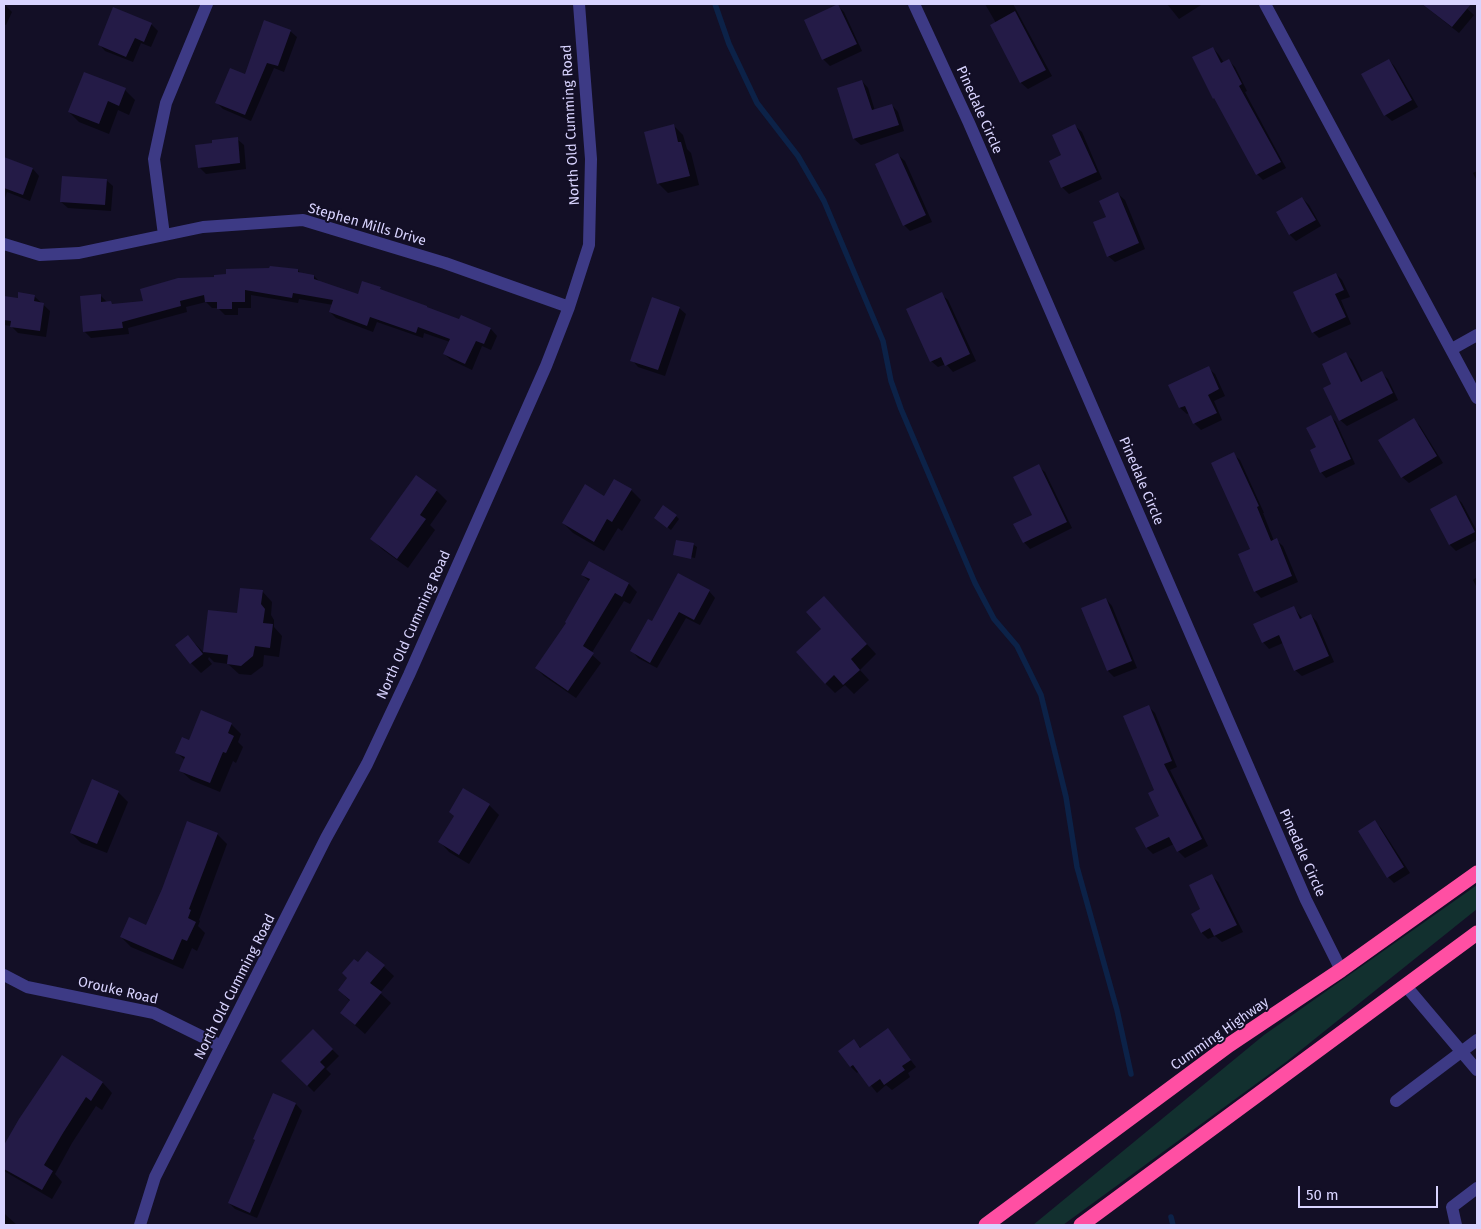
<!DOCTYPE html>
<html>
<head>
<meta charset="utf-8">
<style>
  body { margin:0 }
  #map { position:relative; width:1481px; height:1229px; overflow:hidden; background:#130f26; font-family:"Fira Sans",sans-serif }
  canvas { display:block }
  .frame { position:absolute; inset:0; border:5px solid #d9d4ff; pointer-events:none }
  .scale { position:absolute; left:1298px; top:1186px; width:140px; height:22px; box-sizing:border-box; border:2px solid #d9d4ff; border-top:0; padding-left:6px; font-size:15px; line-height:18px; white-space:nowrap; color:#d9d4ff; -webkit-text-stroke:4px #130f26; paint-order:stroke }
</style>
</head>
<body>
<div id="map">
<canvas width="1481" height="1229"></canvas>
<div class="frame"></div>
<div class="scale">50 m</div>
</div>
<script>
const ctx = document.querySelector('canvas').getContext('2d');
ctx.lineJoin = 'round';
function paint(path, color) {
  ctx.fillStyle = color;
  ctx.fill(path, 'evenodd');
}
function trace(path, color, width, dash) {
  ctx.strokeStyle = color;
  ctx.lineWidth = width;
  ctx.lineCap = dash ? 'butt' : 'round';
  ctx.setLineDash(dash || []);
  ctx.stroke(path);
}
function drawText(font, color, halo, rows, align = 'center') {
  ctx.font = font + ' "Fira Sans",sans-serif';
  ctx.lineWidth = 4;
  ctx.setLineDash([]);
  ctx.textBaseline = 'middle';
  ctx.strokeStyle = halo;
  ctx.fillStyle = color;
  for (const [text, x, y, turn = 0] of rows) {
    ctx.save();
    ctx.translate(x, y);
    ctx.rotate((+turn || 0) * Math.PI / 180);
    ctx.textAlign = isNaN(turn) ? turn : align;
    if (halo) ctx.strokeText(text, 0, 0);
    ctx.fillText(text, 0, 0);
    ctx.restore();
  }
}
paint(new Path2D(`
  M1477,885V909L1286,1062L1063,1225H1033L1264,1035Z`), '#12302f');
paint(new Path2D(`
  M4,4L12,12L6,25L4,24Z
  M985,4H1013L1052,76L1028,89L1021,83L991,25L996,23Z
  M1167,4H1200L1201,5L1179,19Z
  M1422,4H1462L1474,15L1459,33Z
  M838,6L844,12L862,51L830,66L823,59Z
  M151,24L158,31L151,47L141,43L133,62L105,51L99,44Z
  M290,31L297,37L284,72L274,68L251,121L223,109L217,103L246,76Z
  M1213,48L1219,55L1224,63L1229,61L1235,67L1247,91L1245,92L1286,168L1263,180L1257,174Z
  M1389,60L1395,67L1418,107L1392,121L1385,115Z
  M862,81L868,88L875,111L892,105L898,112L904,131L861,145L854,139L838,89Z
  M125,90L135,100L129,115L118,110L109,134L79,122L69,112Z
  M673,125L683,135L687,149L691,153L699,185L668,193L658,183Z
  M1075,126L1082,132L1102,179L1069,194L1062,187L1051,161L1063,156Z
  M237,139L244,145L246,169L206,174L200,168Z
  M898,155L905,161L932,222L910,231L904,225Z
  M4,159L33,169L39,176L30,201L7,192L4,201Z
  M1477,171V181L1473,173Z
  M106,180L113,186L111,211L68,208L61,202Z
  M1118,194L1125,200L1145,249L1115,262L1108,256L1107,218Z
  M1302,198L1309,205L1321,226L1296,241L1290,235L1277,213Z
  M298,270L301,274L314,276L321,283L359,295L380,288L383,292L460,320L461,316L491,329L497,336L491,350L482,346L472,370L451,360L444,354L450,342L424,333L423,338L377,322L373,332L336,318L330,312L333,305L299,299L298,303L251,295V308H238V315H225L218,308H212L206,302L186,307L187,312L128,328L129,334L91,338L84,331L100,295L107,302L113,305L144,302L216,278Z
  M1336,274L1342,280L1350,297L1341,300L1351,324L1319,338L1313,332Z
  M941,294L948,300L976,361L953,372L946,364L938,367L931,361Z
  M34,296L50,311L46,337L18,333L11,326L4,325V297L19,299Z
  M679,308L686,314L665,376L638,367L632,360Z
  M1346,354L1352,360L1363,382L1381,373L1388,379L1398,400L1347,426L1340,420L1333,384Z
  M1208,368L1215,374L1225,396L1214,401L1222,420L1201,430L1195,424L1190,413L1187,414L1180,408L1170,386Z
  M1331,417L1336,422L1355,464L1326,478L1321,472L1318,448Z
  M1414,420L1420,426L1443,463L1409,483L1402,477Z
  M1233,454L1240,460L1264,513H1263L1274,541L1276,540L1283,546L1298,582L1261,598L1255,591L1252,550Z
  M1038,466L1045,472L1072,528L1030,549L1024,542L1033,516Z
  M416,477L437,491L447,501L430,525L435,530L408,568L382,549L372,539Z
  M631,490L641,500L622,531L618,528L604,551L573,533L563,523L605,498Z
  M1456,497L1462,503L1477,531V540L1456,551L1450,545L1432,509Z
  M676,516L679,519L671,530L658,520Z
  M677,541L694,545L697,547L695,558L676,554V556L675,555Z
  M582,575L629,584L637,592L630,604L624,601L591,654L601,663L576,698L544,676L536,668L568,623L590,582Z
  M1477,577V588L1473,580Z
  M262,591L272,602L271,615L274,620V627L282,636L279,657L264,655L263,666L251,675L239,674L228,664L214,662L209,657L208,659L212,664L201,673L191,663L188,636L204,653L209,611L238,614Z
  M709,591L715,598L700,625L686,618L657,668L638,658L632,651L652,623Z
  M824,597L876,654L860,670L869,680L854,694L845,685L835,693L825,683L823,630Z
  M1106,599L1112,606L1137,668L1114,677L1108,671L1083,608Z
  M1294,608L1303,619L1311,615L1317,622L1334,662L1302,676L1295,670L1283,643L1269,649L1263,642Z
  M1149,707L1155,713L1177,767L1170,770L1208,846L1185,858L1178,851L1174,844L1153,854L1147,848L1137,829L1161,817Z
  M231,724L241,734L238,742L243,747L236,763L233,761L220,792L191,780L181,771L185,760L177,753Z
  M118,792L128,802L107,853L81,843L71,833Z
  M489,805L499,815L469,864L449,852L440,842Z
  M1375,822L1381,828L1410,873L1394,883L1388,877Z
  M217,834L227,844L199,920L200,921L198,926L205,933L197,951L192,948L183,969L131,947L121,937L147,926Z
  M1211,875L1218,882L1243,932L1222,942L1215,936L1208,939L1202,933L1192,914L1202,909Z
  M368,952L394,976L380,993L391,1003L365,1034L341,1013L351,1002L339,990Z
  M887,1029L916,1067L908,1073L910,1077L892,1090L886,1085L877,1093L859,1071L857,1073L851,1067L840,1051L854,1041L861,1048Z
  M313,1031L339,1056L326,1069L331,1074L314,1092L283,1061Z
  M62,1057L103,1083L112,1093L102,1110L96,1106L72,1143L55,1174L62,1182L52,1199L4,1171V1148L20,1120Z
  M296,1104L302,1111L257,1218L235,1209L229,1203Z
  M4,1213L8,1217L17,1225H4Z`), '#0007');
trace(new Path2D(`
  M715,4L729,44L757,103L798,156L824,201L883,341L891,381L901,409L975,583L994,619L1017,646L1041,695L1066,797L1077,867L1117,1010L1131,1074
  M1171,1217L1173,1225`), '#0c2248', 5.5);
paint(new Path2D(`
  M838,4L857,44L822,60L804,20Z
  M1422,4H1471L1452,27Z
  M113,7L152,23L144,42L135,38L126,57L98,45Z
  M1015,11L1046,70L1020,83L990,25Z
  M264,20L291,30L278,66L267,63L245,115L215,103L230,68L245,74Z
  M1213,47L1221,63L1229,59L1242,84L1239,86L1281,162L1256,175L1214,98L1213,99L1192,57Z
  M1389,59L1412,100L1384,116L1361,74Z
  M84,72L126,88L119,106L108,101L99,124L68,112Z
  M862,80L872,110L892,104L899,125L853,139L837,88Z
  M674,124L678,142H681L690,176L657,184L644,132Z
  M1075,124L1097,172L1061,188L1049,161L1061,155L1052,135Z
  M238,137L240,163L198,168L195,145L212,143V140Z
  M898,153L926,215L903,226L875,164Z
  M4,157L33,168L23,195L4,188Z
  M62,176L107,179L105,205L60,202Z
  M1118,192L1139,243L1107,257L1093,222L1106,217L1099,201Z
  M1302,197L1316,220L1289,235L1276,212Z
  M270,266L298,269V272L314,275V279L358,294L362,281L381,287L380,289L427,306V307L459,319L461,315L491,328L484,344L476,341L465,364L443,354L450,339L418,327L416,333L370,317L367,326L329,312L333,300L293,293L292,298L245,290V302H232V309H217V302H205L204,295L180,301L181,306L122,322L123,328L83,332L80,296L101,294V302L111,301L112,304L143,301L140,289L178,278L214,277V275L226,274V269L269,268Z
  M1336,273L1344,290L1335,294L1346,317L1312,333L1293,292Z
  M18,292L35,295L34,301L44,303L40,331L10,327L11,321L4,320V296L18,298Z
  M942,292L970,354L945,366L941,357L930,362L906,309Z
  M652,297L680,307L658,370L630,361Z
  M1346,352L1361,382L1382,371L1393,393L1339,421L1323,388L1331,384L1322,364Z
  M1209,366L1219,389L1208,395L1217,413L1193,424L1185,406L1179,408L1168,385Z
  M1331,415L1351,459L1320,473L1310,450L1316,447L1306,428Z
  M1414,418L1437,456L1401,478L1378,440Z
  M1234,452L1259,506L1257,507L1271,541L1277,538L1292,576L1254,592L1238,554L1250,549L1211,463Z
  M1039,464L1067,522L1023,543L1013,524L1032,515L1013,477Z
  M416,475L437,490L420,515L426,519L397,559L370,539Z
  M614,479L632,489L612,522L607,519L594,542L562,523L585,484L604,496Z
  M1456,495L1475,532L1449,545L1430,509Z
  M663,505L677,515L667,528L654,518Z
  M676,540L694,543L691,559L673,555Z
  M589,561L629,583L622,597L615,593L583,646L594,653L568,691L535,668L566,623L565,622L590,579L581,575Z
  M678,573L710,590L694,620L679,612L650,663L630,651L648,619L652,621Z
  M240,588L263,590L261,604L265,609L263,623L273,624L270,648L255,646L253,656L241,666L227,664L228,655L203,652L208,610L237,613Z
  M824,596L867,644L851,659L860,670L843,685L834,675L825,684L796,652L821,629L806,612Z
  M1106,598L1132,661L1107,671L1081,608Z
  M1294,606L1300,619L1311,614L1329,656L1294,671L1279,635L1262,643L1253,624Z
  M188,635L203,654L190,664L175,645Z
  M1149,705L1172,761L1164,764L1202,839L1177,852L1169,837L1146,848L1135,828L1159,816L1148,793L1154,790L1123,716Z
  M201,710L232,723L228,733L234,736L226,753L223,752L210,783L179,771L185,757L175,753L182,737L189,740Z
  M92,779L119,791L97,844L70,833Z
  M463,788L490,804L459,855L438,842L454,816L449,812Z
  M1375,820L1404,867L1387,878L1358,831Z
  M187,821L218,833L189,909L191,910L188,918L196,922L187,941L182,939L173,960L120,937L129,917L146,925L162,889Z
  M1212,874L1237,925L1214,936L1210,928L1201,933L1191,914L1200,909L1189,885Z
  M367,951L385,965L370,983L382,992L355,1025L340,1013L350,1000L338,990L347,978L342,973L354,959L358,962Z
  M888,1028L911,1060L902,1066L905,1070L884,1085L880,1079L869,1087L853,1065L850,1067L838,1051L854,1039L860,1048Z
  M313,1029L333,1049L320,1062L325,1067L307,1086L281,1061Z
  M62,1055L103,1082L91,1101L86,1097L63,1133L44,1165L53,1171L42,1190L4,1169V1145L19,1119Z
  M273,1093L296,1103L250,1213L228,1203L255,1140L253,1139Z`), '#241b47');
trace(new Path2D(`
  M914,4L969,123L1306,900L1341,970
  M1265,4L1477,398
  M164,235L154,159L166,103L207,4
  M4,244L40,255L79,253L203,227L303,220L445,263L569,307
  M1452,349L1477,335
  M4,975L27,987L154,1013L221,1046
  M1405,985L1477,1070
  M1396,1101L1477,1040
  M140,1225L155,1177L326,838L367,764L409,675L546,366L569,307L589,245L591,159L579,4
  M1456,1225L1452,1207L1477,1188`), '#3d3a85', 12);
trace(new Path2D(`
  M986,1225L1229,1045L1341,970L1477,873
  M1081,1225L1477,933`), '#ff4fa3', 15);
drawText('14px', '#d9d4ff', '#130f26', [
  ["Pinedale Circle",979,110,66],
  ["North Old Cumming Road",571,125,-93],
  ["Stephen Mills Drive",367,225,16],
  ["Pinedale Circle",1141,481,67],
  ["North Old Cumming Road",414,625,-66],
  ["Pinedale Circle",1302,853,66],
  ["North Old Cumming Road",235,987,-63],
  ["Orouke Road",118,991,13],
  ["Cumming Highway",1220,1034,-35]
]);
</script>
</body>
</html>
